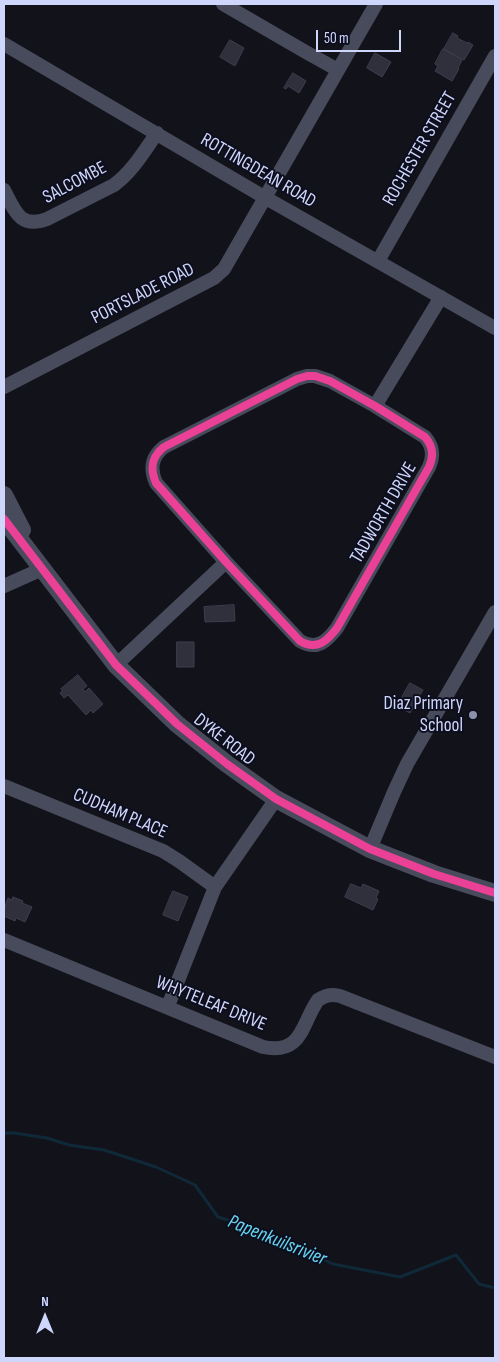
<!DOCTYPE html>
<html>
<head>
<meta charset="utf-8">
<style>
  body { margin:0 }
  #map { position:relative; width:499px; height:1362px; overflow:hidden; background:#12121a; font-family:"Sofia Sans Condensed",sans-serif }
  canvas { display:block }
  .frame { position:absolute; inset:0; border:5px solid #cfd6fb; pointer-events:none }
  .north { position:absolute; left:20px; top:1292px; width:50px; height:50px; -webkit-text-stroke:4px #0e0f1e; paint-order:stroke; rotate:0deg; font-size:14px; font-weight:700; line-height:20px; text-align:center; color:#cfd6fb }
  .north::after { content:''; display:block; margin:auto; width:18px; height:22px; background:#cfd6fb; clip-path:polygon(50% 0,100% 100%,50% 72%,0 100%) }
  .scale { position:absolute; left:316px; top:30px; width:85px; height:22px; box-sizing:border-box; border:2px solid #cfd6fb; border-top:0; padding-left:6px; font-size:15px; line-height:18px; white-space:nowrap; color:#cfd6fb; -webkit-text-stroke:4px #0e0f1e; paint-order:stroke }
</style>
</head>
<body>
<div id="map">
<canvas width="499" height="1362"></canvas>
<div class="frame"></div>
<div class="north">N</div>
<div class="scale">50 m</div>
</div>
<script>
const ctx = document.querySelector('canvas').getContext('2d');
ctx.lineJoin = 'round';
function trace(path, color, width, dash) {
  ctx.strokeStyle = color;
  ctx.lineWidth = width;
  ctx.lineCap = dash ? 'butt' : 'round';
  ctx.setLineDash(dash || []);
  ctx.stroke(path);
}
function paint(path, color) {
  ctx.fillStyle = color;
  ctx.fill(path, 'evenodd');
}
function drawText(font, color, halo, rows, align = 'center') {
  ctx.font = font + ' "Sofia Sans Condensed",sans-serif';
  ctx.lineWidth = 4;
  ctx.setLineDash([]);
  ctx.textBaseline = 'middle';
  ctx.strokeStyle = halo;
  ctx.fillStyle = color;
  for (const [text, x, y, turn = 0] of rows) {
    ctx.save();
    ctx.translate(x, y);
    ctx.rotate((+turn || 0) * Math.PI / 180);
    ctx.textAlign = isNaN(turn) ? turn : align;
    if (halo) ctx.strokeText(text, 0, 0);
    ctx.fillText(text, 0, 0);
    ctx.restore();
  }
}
trace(new Path2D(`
  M4,1133H14L47,1138L69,1145L104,1150L156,1167L195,1185L218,1217L263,1231L333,1264L400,1277L456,1255L479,1284L495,1288`), '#0f2939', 3);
const building = new Path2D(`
  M453,33L458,36L457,38L467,43L468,42L473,45L464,60L444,49Z
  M230,40L244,48L235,66L220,57Z
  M443,49L462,60L458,68L459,69L452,81L435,71L438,66L435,64Z
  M375,53L391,62L382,77L367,68Z
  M293,73L306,81L299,93L288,86L286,89L284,88Z
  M234,605L235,621L205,622L204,607Z
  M177,642H194V667H177Z
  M78,675L87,686L83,689L85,692L89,688L103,704L93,713L91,710L86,715L68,695L64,698L60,693L63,690L61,689Z
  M410,683L423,690L410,713L397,706Z
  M351,884L361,888L363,884L379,891L376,898L378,899L373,910L345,897Z
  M173,891L188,897L178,921L163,915Z
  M13,897L23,901L22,903L32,907L25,922L16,918L15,921L4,916V909L8,898L12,900Z`);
paint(building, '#30303d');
trace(building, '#3c3e4e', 1);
trace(new Path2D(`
  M223,4L304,51L338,70
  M4,44L264,197L495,328
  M4,190C15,211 20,229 47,219L114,185C133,171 144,151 157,133
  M378,261L495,56
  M307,376H315L330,381L375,406L425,437C433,446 434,456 429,467L337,628C327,641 317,651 300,641L226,562L156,483C150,469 151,457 164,447L297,379Z
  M4,387L214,278L224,269L376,4
  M375,406L441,297
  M4,586L42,569
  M116,665L226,562
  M4,786L163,851L179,861L215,887
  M370,849L394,792L407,764L495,612
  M4,940L263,1047C303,1055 301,1024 318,1000C326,995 331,994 340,996L495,1057
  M168,1006L215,887L276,799`), '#474b5b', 14);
trace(new Path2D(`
  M4,495L22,530
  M4,519L116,665L177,724L227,764L276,799L370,849L434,874L495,893`), '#474b5b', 18);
trace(new Path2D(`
  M307,376H315L330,381L375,406L425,437C433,446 434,456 429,467L337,628C327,641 317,651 300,641L226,562L156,483C150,469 151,457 164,447L297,379Z
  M4,519L116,665L177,724L227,764L276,799L370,849L434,874L495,893`), '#ea4096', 8);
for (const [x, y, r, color] of [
  [473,715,5,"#8d91ac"]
]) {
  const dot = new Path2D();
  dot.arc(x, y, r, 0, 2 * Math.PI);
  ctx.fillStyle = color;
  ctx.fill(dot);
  trace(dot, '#0e0f1e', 2);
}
drawText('19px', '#cfd6fb', '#0e0f1e', [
  ["ROCHESTER STREET",420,149,-60],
  ["ROTTINGDEAN ROAD",258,171,30],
  ["SALCOMBE",75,183,-28],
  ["PORTSLADE ROAD",143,294,-27],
  ["TADWORTH DRIVE",384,513,-60],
  ["DYKE ROAD",224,740,38],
  ["CUDHAM PLACE",120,814,23],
  ["WHYTELEAF DRIVE",211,1004,22]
]);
drawText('19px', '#cfd6fb', '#0e0f1e', [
  ["Diaz Primary",463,704],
  ["School",463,726]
], 'right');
drawText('italic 20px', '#66d5f2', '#0e0f1e', [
  ["Papenkuilsrivier",277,1241,22]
]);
</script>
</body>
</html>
